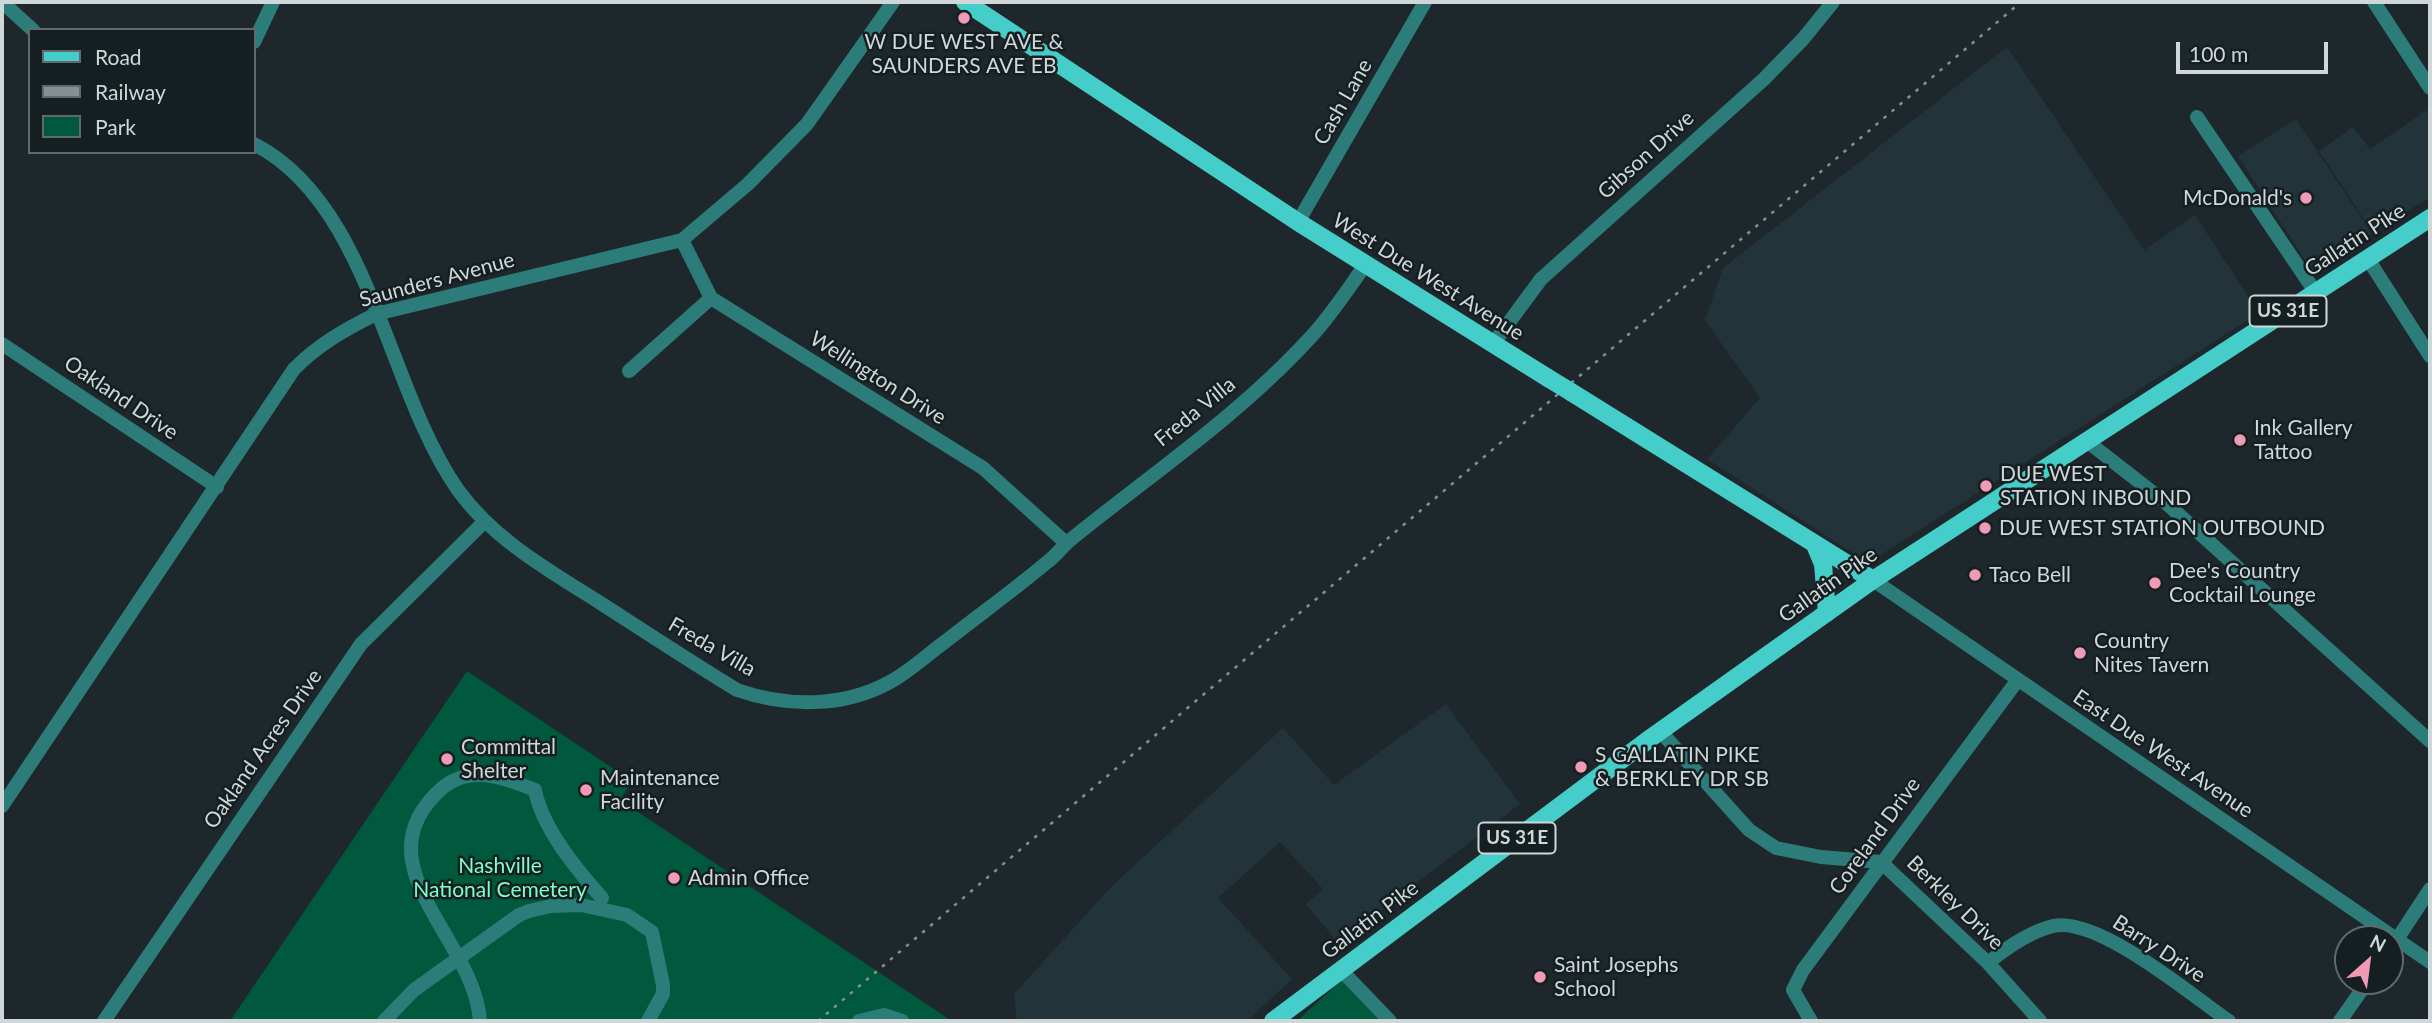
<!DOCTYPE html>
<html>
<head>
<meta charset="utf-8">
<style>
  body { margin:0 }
  #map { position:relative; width:2432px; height:1023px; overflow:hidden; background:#1e282c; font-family:Lato,sans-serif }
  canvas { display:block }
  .frame { position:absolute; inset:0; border:4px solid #d0d7d9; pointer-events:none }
  .legend { position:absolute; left:28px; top:28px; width:228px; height:126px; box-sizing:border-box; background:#151f22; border:2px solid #60696b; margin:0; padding:9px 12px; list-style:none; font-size:21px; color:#d0d7d9 }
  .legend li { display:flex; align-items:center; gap:14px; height:35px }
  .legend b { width:35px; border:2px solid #60696b }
  .north { position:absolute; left:2334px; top:925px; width:70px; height:70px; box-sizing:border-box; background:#151f22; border:2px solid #60696b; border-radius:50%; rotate:28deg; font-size:19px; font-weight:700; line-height:28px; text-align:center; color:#d0d7d9 }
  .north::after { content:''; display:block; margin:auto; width:24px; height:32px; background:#f09ab5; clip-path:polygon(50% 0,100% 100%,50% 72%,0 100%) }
  .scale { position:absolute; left:2176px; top:42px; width:152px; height:32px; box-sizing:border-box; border:4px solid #d0d7d9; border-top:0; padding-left:9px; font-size:21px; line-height:24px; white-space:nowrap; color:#d0d7d9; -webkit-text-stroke:5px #151f22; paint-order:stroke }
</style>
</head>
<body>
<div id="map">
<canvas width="2432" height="1023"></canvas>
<div class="frame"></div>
<ul class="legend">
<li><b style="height:9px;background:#45cec9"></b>Road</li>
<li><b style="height:9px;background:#868f92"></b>Railway</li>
<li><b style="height:19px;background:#00593d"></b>Park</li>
</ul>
<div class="north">N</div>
<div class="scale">100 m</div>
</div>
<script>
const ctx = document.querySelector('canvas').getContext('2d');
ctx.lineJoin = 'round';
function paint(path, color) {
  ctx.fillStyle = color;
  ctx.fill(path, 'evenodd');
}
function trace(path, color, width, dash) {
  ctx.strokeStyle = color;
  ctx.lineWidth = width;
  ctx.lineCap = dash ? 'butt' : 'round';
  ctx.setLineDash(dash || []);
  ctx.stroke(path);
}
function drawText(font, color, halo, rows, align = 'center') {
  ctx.font = font + ' Lato,sans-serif';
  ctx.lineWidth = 5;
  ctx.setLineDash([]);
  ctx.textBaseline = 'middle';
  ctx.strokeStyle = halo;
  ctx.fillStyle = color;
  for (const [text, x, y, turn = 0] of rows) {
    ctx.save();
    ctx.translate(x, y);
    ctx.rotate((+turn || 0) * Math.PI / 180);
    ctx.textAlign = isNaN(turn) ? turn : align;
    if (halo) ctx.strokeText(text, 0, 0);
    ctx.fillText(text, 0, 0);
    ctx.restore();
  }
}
paint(new Path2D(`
  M2007,47L2144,250L2195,215L2259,313L1868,563L1707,459L1760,398L1705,320L1723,268Z
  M2427,110L2430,114V197L2373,233L2319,151L2353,127L2370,149Z
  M2296,119L2372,234L2312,271L2238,156Z
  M1446,704L1520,804L1338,943L1306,904L1323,889L1280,842L1218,898L1292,979L1247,1021H1017L1014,994L1111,887L1283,728L1334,785Z`), '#223339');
paint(new Path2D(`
  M467,671L632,781L620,800L952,1021H230Z
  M1342,980L1386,1021H1297Z`), '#00593d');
trace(new Path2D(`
  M2,2L33,30
  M2374,2L2430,88
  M254,42L273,2
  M2197,117L2316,293
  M254,144C371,204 386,388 458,490C494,540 550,571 602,604C647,633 691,662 737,690C786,707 843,708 890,682C910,671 928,654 946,641C979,615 1014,590 1046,563C1055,557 1061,548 1069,541C1149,476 1238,416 1308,340C1330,317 1347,290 1366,264
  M1298,222L1425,2
  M682,240L711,298L983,468L1066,543
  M2368,259L2430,356
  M2,344L217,487
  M1493,344L1541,279L1764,79L1803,39L1833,2
  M629,371L711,298
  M2088,442L2165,502L2430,741
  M1873,580L2430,962
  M1660,731L1749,830L1776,848L1821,857L1881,862L1988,963L2040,1021
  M2,806L294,369C319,344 344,330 376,314L682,240L748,184L807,124L893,2
  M2390,950L2430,889
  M1988,963C2006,948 2030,932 2053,926C2098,916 2191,995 2229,1021
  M1341,970L1390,1021
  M104,1021L361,644L484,522
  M384,1021L414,990L519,915L529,911L551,906L581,905L627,915L652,932L663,985V994L648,1021
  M480,1021C475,939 358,865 440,790C468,764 503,777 535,790C542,828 577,870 602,898
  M859,1021L884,1015L902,1021
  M1811,1021L1793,990L1803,970L2017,681
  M2340,1021L2368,981`), '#2c7d79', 14);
trace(new Path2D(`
  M965,2L1298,222L1548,378
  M1571,392L1873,580
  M1815,545L1823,564L1827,613
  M1273,1021L1652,737L1873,580L2430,218`), '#45cec9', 18);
trace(new Path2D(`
  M818,1021L2021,2`), '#868f92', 2.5, [3.5, 7]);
trace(new Path2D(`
  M1548,378L1571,392`), '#45cec9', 18);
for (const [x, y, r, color] of [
  [964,18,7,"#f09ab5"],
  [2306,198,7,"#f09ab5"],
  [2240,440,7,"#f09ab5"],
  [1986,486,7,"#f09ab5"],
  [1985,528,7,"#f09ab5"],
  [1975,575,7,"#f09ab5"],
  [2155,583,7,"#f09ab5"],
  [2080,653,7,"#f09ab5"],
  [447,759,7,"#f09ab5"],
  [1581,767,7,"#f09ab5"],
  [586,790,7,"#f09ab5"],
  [674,878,7,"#f09ab5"],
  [1540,977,7,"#f09ab5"]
]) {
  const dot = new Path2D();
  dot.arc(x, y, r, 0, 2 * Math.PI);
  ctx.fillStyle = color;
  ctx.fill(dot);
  trace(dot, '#151f22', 2.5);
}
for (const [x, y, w] of [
  [2288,311,77],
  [1517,838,77]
]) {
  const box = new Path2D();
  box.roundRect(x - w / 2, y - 15.5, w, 31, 5);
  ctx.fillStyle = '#151f22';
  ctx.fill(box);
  trace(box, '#d0d7d9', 2);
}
drawText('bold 19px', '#d0d7d9', null, [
  ["US 31E",2288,311],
  ["US 31E",1517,838]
]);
drawText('21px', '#d0d7d9', '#151f22', [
  ["W DUE WEST AVE &",964,42,"center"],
  ["SAUNDERS AVE EB",964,66,"center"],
  ["McDonald's",2292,198,"right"],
  ["Ink Gallery",2254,428],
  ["Tattoo",2254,452],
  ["DUE WEST",2000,474],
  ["STATION INBOUND",2000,498],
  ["DUE WEST STATION OUTBOUND",1999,528],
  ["Dee's Country",2169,571],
  ["Cocktail Lounge",2169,595],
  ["Taco Bell",1989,575],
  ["Country",2094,641],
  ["Nites Tavern",2094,665],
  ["Committal",461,747],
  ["Shelter",461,771],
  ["S GALLATIN PIKE",1595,755],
  ["& BERKLEY DR SB",1595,779],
  ["Maintenance",600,778],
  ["Facility",600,802],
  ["Admin Office",688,878],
  ["Saint Josephs",1554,965],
  ["School",1554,989]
], 'left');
drawText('21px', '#d0d7d9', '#151f22', [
  ["Cash Lane",1343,102,-60],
  ["Gibson Drive",1646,155,-42],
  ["Gallatin Pike",2355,240,-33],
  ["West Due West Avenue",1428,277,32],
  ["Saunders Avenue",437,280,-15],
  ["Wellington Drive",878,378,32],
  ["Oakland Drive",121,398,34],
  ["Freda Villa",1195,412,-39],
  ["Gallatin Pike",1828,585,-35],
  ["Freda Villa",712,647,30],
  ["Oakland Acres Drive",263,749,-55],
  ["East Due West Avenue",2163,754,34],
  ["Coreland Drive",1875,836,-54],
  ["Berkley Drive",1955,903,44],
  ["Gallatin Pike",1370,920,-37],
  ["Barry Drive",2159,949,33]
]);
drawText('21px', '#7dffc7', '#151f22', [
  ["Nashville",500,866],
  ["National Cemetery",500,890]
]);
</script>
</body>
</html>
